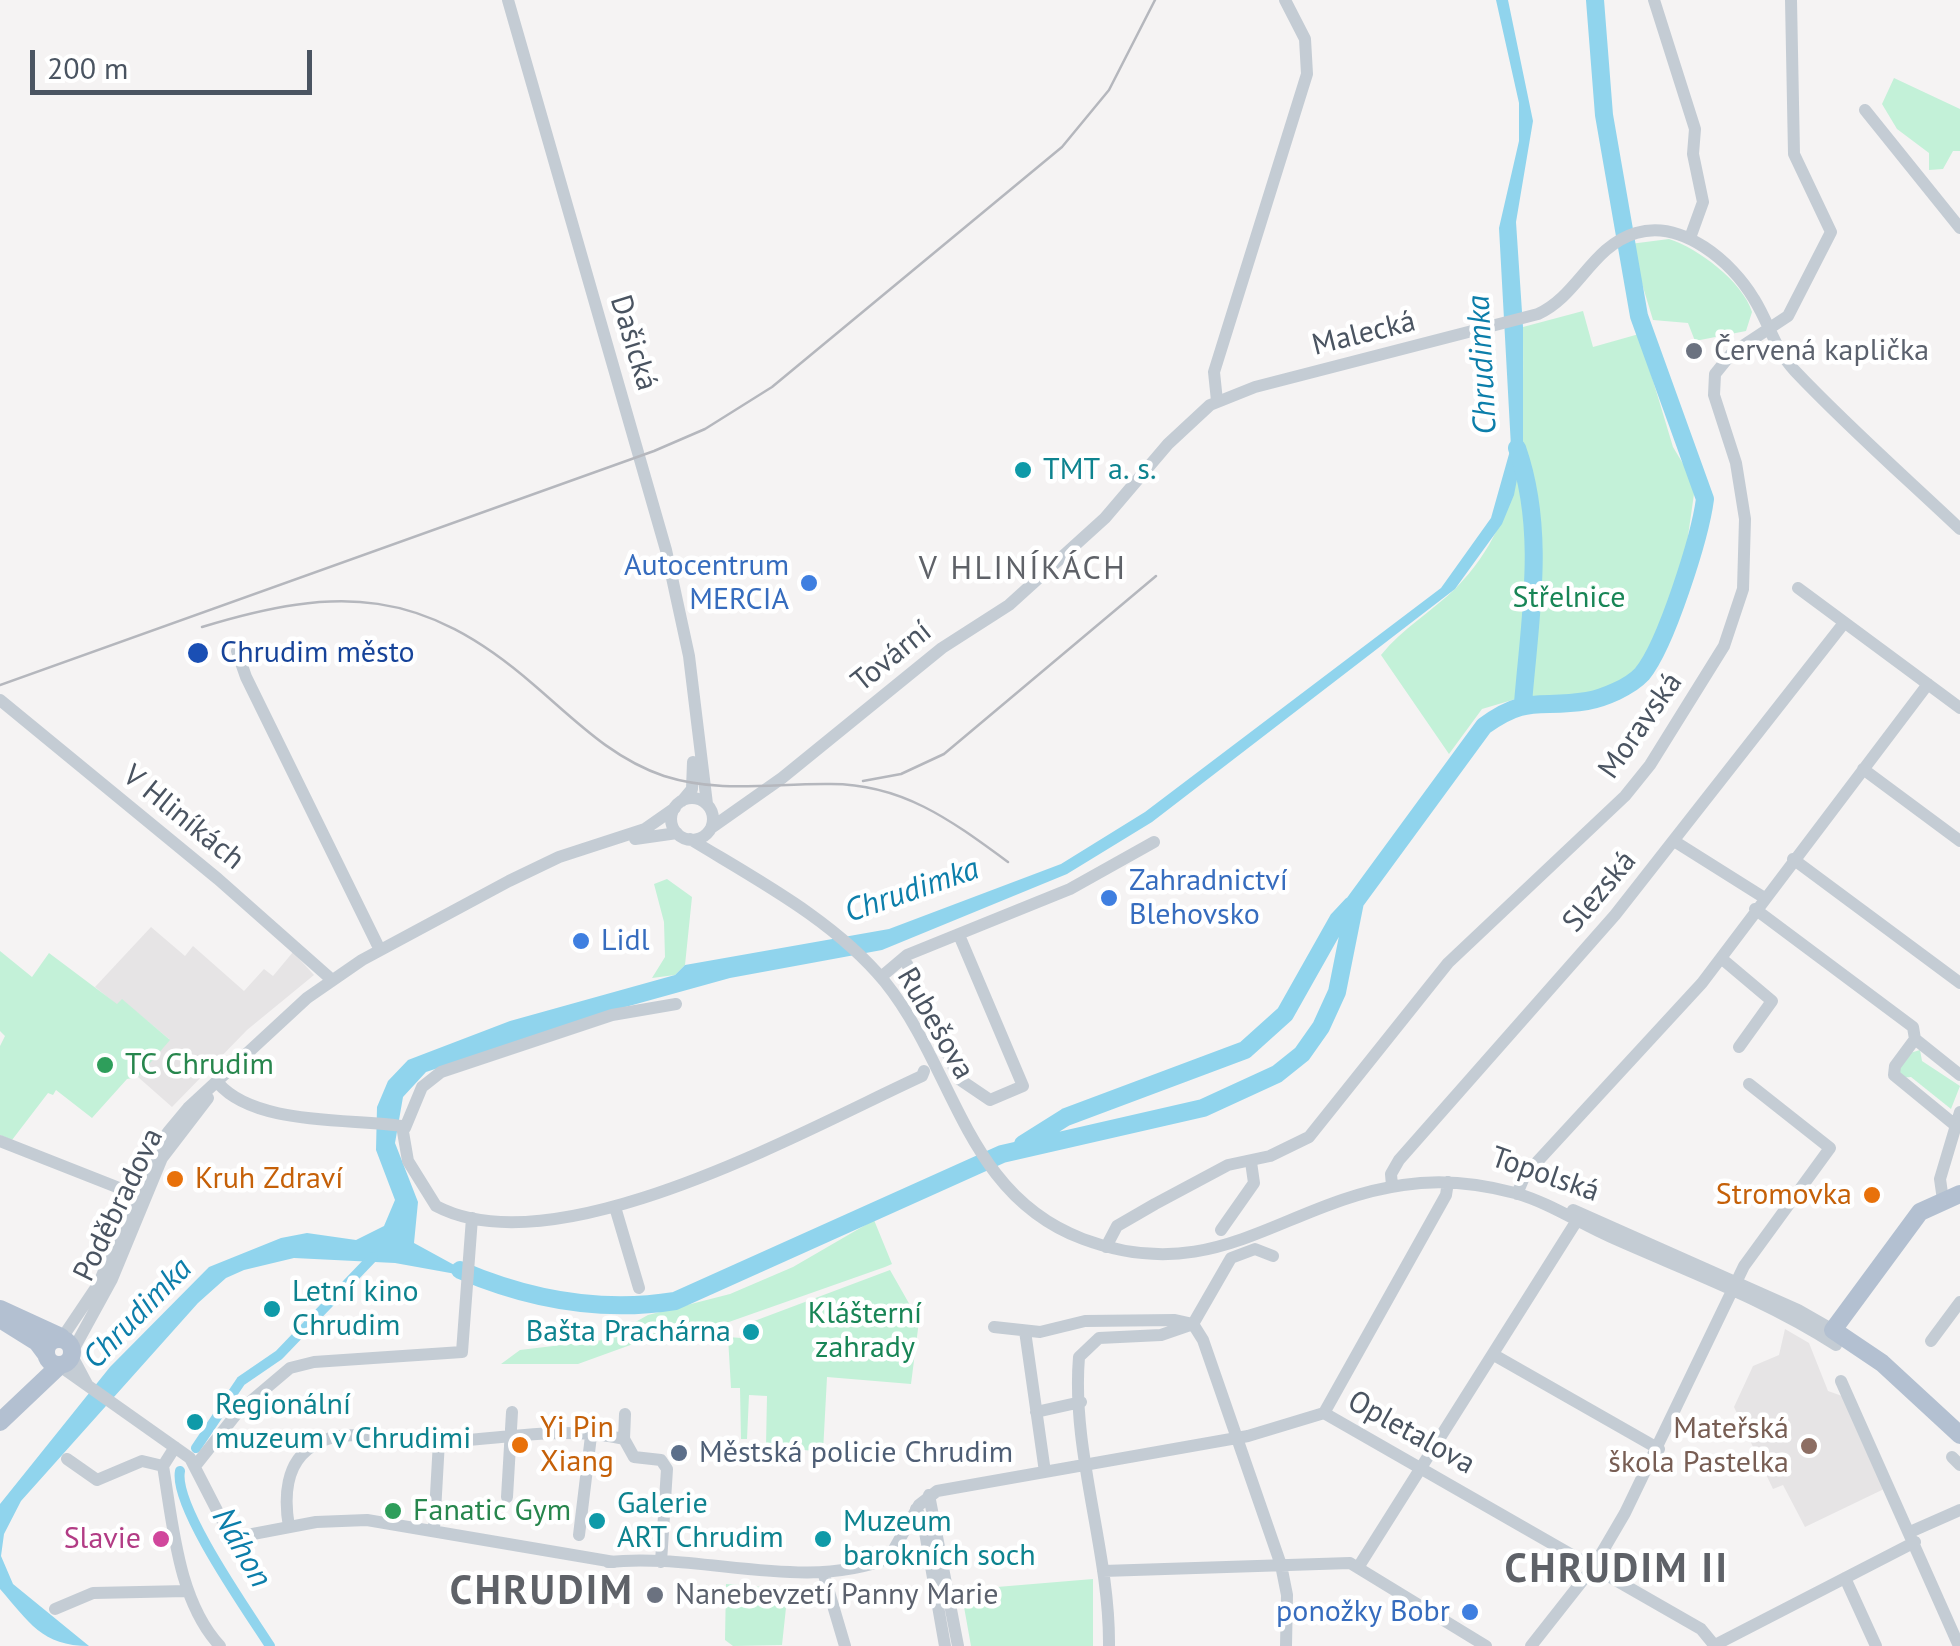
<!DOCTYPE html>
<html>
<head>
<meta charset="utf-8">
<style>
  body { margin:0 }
  #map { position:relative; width:1960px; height:1646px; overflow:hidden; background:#f5f3f3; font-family:"PT Sans",sans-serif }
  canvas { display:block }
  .scale { position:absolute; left:30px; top:50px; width:282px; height:45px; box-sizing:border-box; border:5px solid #4a5461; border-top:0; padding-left:12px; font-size:30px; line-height:35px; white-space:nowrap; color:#4a5461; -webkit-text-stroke:8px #fff; paint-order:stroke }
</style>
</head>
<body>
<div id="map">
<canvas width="1960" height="1646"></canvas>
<div class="scale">200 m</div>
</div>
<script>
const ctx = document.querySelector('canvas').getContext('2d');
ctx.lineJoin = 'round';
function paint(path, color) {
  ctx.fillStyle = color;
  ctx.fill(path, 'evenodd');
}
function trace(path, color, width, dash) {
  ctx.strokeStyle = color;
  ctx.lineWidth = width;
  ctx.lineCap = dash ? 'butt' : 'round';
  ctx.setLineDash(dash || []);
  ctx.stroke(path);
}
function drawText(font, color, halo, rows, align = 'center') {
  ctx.font = font + ' "PT Sans",sans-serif';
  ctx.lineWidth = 9;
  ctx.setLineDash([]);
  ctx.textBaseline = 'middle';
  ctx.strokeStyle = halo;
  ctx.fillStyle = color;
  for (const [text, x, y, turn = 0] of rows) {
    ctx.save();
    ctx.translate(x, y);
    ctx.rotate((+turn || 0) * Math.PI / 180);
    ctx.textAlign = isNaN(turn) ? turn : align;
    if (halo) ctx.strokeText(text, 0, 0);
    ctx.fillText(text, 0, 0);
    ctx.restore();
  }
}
paint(new Path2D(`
  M151,927L185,956L193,946L244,991L264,969L273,976L293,952L314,975L247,1030L172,1107L138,1077L169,1039L122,1000L117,1005L95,987Z
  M1785,1329L1809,1343L1828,1391L1845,1397L1884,1489L1805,1527L1783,1485L1773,1489L1734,1407L1753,1366L1779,1355Z`), '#e6e4e5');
paint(new Path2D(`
  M1894,78L1960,109V151H1953L1943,169L1929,170V153L1897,129L1882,104Z
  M1669,239C1698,248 1743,282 1752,312L1746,331L1695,341L1688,323L1653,320L1630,244Z
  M1583,311L1593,347L1639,334L1673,447L1688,472L1694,494L1686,550L1653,652L1631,683L1607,693L1519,698L1482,709L1449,754L1381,655C1403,628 1431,612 1456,588C1529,514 1523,423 1523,327Z
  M667,879L692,897L685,965L675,975L652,978L665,957L664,922L654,884Z
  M0,951L32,977L49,953L117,1004L122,999L170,1040L138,1077L127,1079L92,1118L56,1090L53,1095L48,1093L12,1140L0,1135V1046L5,1036L0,1031Z
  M1920,1050L1922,1061L1960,1086L1951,1109L1911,1077L1900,1078L1899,1066L1910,1053Z
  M874,1220L892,1264L885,1267L709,1329L669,1331L578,1364H501L520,1350L603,1340L648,1315L730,1294L793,1267Z
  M890,1270L919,1321L911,1384L827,1377L823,1452L766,1446L767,1396L749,1395L747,1439H741L740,1388H731L728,1337L754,1339L759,1330L749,1323Z
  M1093,1579V1646H971L961,1590Z
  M726,1584L788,1589L782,1645L733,1646L725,1640Z`), '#c3f1d8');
paint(new Path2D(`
  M1496,0H1508L1533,121L1516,222L1523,327V448L1514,495L1502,524L1455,589L1152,822L1067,874L882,950L730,978L611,1011L426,1072L403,1097L395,1143L418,1202L414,1243L478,1278L395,1263L294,1258L244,1270L226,1278L198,1303L21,1501L4,1534L1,1556L13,1584L89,1646C42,1646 29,1622 0,1589V1504L110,1367L209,1267L281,1238L307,1233L356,1240L384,1226L395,1200L376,1150L377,1107L388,1081L408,1060L510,1021L675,975L685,965L889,929L1061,864L1145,812L1441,588L1491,518L1511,447L1499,228L1519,141V103Z`), '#90d4ed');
trace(new Path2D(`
  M196,1448L241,1381L279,1355L373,1257
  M180,1471C173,1506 249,1613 270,1646`), '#90d4ed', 10);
trace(new Path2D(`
  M1517,448C1546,531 1530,617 1523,703
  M1023,1144L1066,1117L1245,1050L1285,1014L1338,920L1352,905
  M460,1270C530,1300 600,1313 675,1301L1002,1154L1203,1108L1277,1074L1302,1054L1321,1027L1337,992L1355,902L1484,726C1528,694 1539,709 1587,701C1604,698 1630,687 1642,674C1666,645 1700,537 1705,499L1639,316L1604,115L1595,0`), '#90d4ed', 18);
trace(new Path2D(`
  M508,0L666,550L689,656L707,804
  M1654,0L1695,129L1693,154L1703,202L1690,238
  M1865,110L1960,228
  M1217,401L1214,372L1307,74L1305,39L1285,0
  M1798,588L1960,708
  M237,651L246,677L380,950
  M0,700L218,879L331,979
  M1863,769L1960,841
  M671 819a21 21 0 1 1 42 0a21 21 0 1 1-42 0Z
  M682,801L692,789L693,762
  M711,828L782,778L942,648L1009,605L1105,518L1168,444L1210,405L1255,387L1538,314C1578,296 1592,246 1636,233C1682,219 1732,262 1754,299C1769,323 1775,350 1795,371C1847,426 1905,477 1960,529
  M635,839L677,833
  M690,839C757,880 834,920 885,982C955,1069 965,1195 1083,1239C1216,1289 1283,1202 1403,1185C1440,1179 1478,1183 1515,1193C1550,1203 1579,1223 1611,1237C1687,1271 1767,1300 1836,1345
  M1674,841L1763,897
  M1793,859L1960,983
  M1755,909L1913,1027L1915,1039
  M1721,958L1772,1001L1739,1047
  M907,964L959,1079L990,1100L1023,1086L959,935
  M881,977L907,955L1070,889L1154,842
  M1915,1039L1895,1066L1894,1075L1955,1125
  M1915,1039L1960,1075
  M218,1083C255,1126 350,1118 402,1126L408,1161L436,1206C557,1270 808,1128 922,1076L924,1071
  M405,1128L422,1087L441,1072L612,1015L676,1004
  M0,1141L142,1197
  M1392,1186L1391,1174L1399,1160L1615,915L1844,623
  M1517,1194L1525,1175L1702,983L1928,684
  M1943,1200L1940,1179L1960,1112
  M615,1207L639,1288
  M1573,1210L1798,1310L1833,1330L1828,1337
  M1221,1230L1254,1183L1251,1162
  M1106,1247L1117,1226L1155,1204L1228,1165L1270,1156L1309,1137L1448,963L1625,796L1650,765L1724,646L1743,589L1745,519L1736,463L1714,395L1715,374L1732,353L1788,316L1831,232L1794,154L1791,0
  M994,1327L1040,1332L1085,1321L1175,1320L1193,1324L1231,1258L1255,1249L1273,1256
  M1025,1331L1045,1472
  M62,1338L99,1283L146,1169L168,1132L188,1108L307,998L362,960L509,881L559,857L645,829L675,808
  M1931,1341L1960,1302
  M72,1352L112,1279L162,1158L208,1098
  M71,1354L88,1386
  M1494,1355L1659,1449
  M60,1366L190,1458L226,1528L237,1537L316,1522L367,1520L614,1562
  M1841,1381L1959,1646
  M1036,1412L1081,1402
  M1324,1413L1446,1195L1448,1182
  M624,1439L634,1457L661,1460L667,1469L661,1562
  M624,1439L625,1414
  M175,1447L163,1466C173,1525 178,1601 220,1646
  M1952,1457L1960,1465
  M67,1459L97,1480L142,1461L163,1466
  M196,1465L238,1412L290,1368L314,1362L462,1352L472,1218
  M929,1495L958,1646
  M507,1497L512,1412
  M916,1509L923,1521L945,1646
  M289,1527C284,1498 285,1462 314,1445C346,1425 391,1442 426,1442C492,1442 558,1424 624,1439
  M434,1530L439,1441
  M1910,1532L1960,1510
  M579,1535L591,1436
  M608,1562C700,1552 803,1593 889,1558L919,1505L937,1491L1248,1436L1324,1413L1701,1629L1715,1646
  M1359,1566L1581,1214
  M1103,1571L1350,1563L1486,1646
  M824,1575L845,1646
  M1845,1578L1876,1646
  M55,1609L93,1593L187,1591
  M1109,1646C1110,1551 1071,1452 1079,1357L1099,1338L1161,1335L1193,1324L1203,1340L1281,1565L1287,1595L1286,1646
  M1531,1646L1594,1566L1625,1513L1744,1266L1830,1148L1749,1084
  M1713,1646L1915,1542`), '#c4ccd4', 12);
trace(new Path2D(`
  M1960,1194L1920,1212L1833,1330L1882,1363L1960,1435
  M0,1309L61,1337
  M5,1322L37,1342L46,1354
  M46 1352a13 13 0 1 1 26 0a13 13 0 1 1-26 0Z
  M0,1422L59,1366`), '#b3c0d1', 18);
trace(new Path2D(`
  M202,627C339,585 423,588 534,685C575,720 611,758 664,776C721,794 773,783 831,784C903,784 952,821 1008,862
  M0,685L654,451L705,429L772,387L1062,147L1109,90L1155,0
  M863,781L901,774L944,754L1156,576`), '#b5b7bd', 2.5);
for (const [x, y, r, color] of [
  [1694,351,10,"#6b7280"],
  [1023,470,10,"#0f9aa8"],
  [809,583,10,"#3f7fe0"],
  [198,653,12,"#1a4fb4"],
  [1109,898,10,"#3f7fe0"],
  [581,941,10,"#3f7fe0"],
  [105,1065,10,"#2e9e5b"],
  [175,1179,10,"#e8710a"],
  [1872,1195,10,"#e8710a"],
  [272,1309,10,"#0f9aa8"],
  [751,1332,10,"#0f9aa8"],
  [195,1422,10,"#0f9aa8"],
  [520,1445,10,"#e8710a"],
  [1809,1446,10,"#8d6e63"],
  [679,1453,10,"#5c6f8a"],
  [393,1511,10,"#2e9e5b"],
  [597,1521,10,"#0f9aa8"],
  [161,1539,10,"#d1479c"],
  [823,1539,10,"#0f9aa8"],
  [655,1595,10,"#6b7280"],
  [1470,1612,10,"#3f7fe0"]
]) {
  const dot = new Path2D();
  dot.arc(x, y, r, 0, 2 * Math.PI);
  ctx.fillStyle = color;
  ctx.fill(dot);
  trace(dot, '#fff', 4);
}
drawText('30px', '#4a5461', '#fff', [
  ["Malecká",1364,334,-14],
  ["Dašická",633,343,73],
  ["Tovární",892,657,-39],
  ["Moravská",1641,726,-55],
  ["V Hliníkách",183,818,39],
  ["Slezská",1600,892,-50],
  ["Rubešova",935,1024,60],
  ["Topolská",1545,1175,19],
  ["Poděbradova",119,1205,-64],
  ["Opletalova",1411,1433,29]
]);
drawText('30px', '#5b616d', '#fff', [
  ["Červená kaplička",1714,351],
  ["Nanebevzetí Panny Marie",675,1595]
], 'left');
drawText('30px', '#0d838f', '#fff', [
  ["TMT a. s.",1043,470],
  ["Letní kino",292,1292],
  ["Chrudim",292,1326],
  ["Bašta Prachárna",731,1332,"right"],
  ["Regionální",215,1405],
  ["muzeum v Chrudimi",215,1439],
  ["Galerie",617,1504],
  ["ART Chrudim",617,1538],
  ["Muzeum",843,1522],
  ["barokních soch",843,1556]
], 'left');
drawText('30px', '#366cbe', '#fff', [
  ["Autocentrum",789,566],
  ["MERCIA",789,600],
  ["Zahradnictví",1129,881,"left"],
  ["Blehovsko",1129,915,"left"],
  ["Lidl",601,941,"left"],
  ["ponožky Bobr",1450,1612]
], 'right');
drawText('30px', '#188556', '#fff', [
  ["Střelnice",1569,598],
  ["Klášterní",865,1314],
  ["zahrady",865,1348]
]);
drawText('30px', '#164399', '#fff', [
  ["Chrudim město",220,653]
], 'left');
drawText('30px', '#27864d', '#fff', [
  ["TC Chrudim",125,1065],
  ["Fanatic Gym",413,1511]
], 'left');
drawText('30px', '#c56008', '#fff', [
  ["Kruh Zdraví",195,1179],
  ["Stromovka",1852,1195,"right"],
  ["Yi Pin",540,1428],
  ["Xiang",540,1462]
], 'left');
drawText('30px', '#785e54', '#fff', [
  ["Mateřská",1789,1429],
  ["škola Pastelka",1789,1463]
], 'right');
drawText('30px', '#4e5e75', '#fff', [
  ["Městská policie Chrudim",699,1453]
], 'left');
drawText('30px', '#b23c85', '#fff', [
  ["Slavie",141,1539]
], 'right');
drawText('italic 32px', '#0c7eaa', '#fff', [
  ["Chrudimka",1483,365,-93],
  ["Chrudimka",912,891,-19],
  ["Chrudimka",138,1314,-46],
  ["Náhon",241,1548,60]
]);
ctx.letterSpacing = '2.5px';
drawText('32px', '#5f6268', '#fff', [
  ["V HLINÍKÁCH",1023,570]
]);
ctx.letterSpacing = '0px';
ctx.letterSpacing = '2.5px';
drawText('bold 40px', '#5f6268', '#fff', [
  ["CHRUDIM II",1617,1571],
  ["CHRUDIM",542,1593]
]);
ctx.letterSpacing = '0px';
</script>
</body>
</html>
